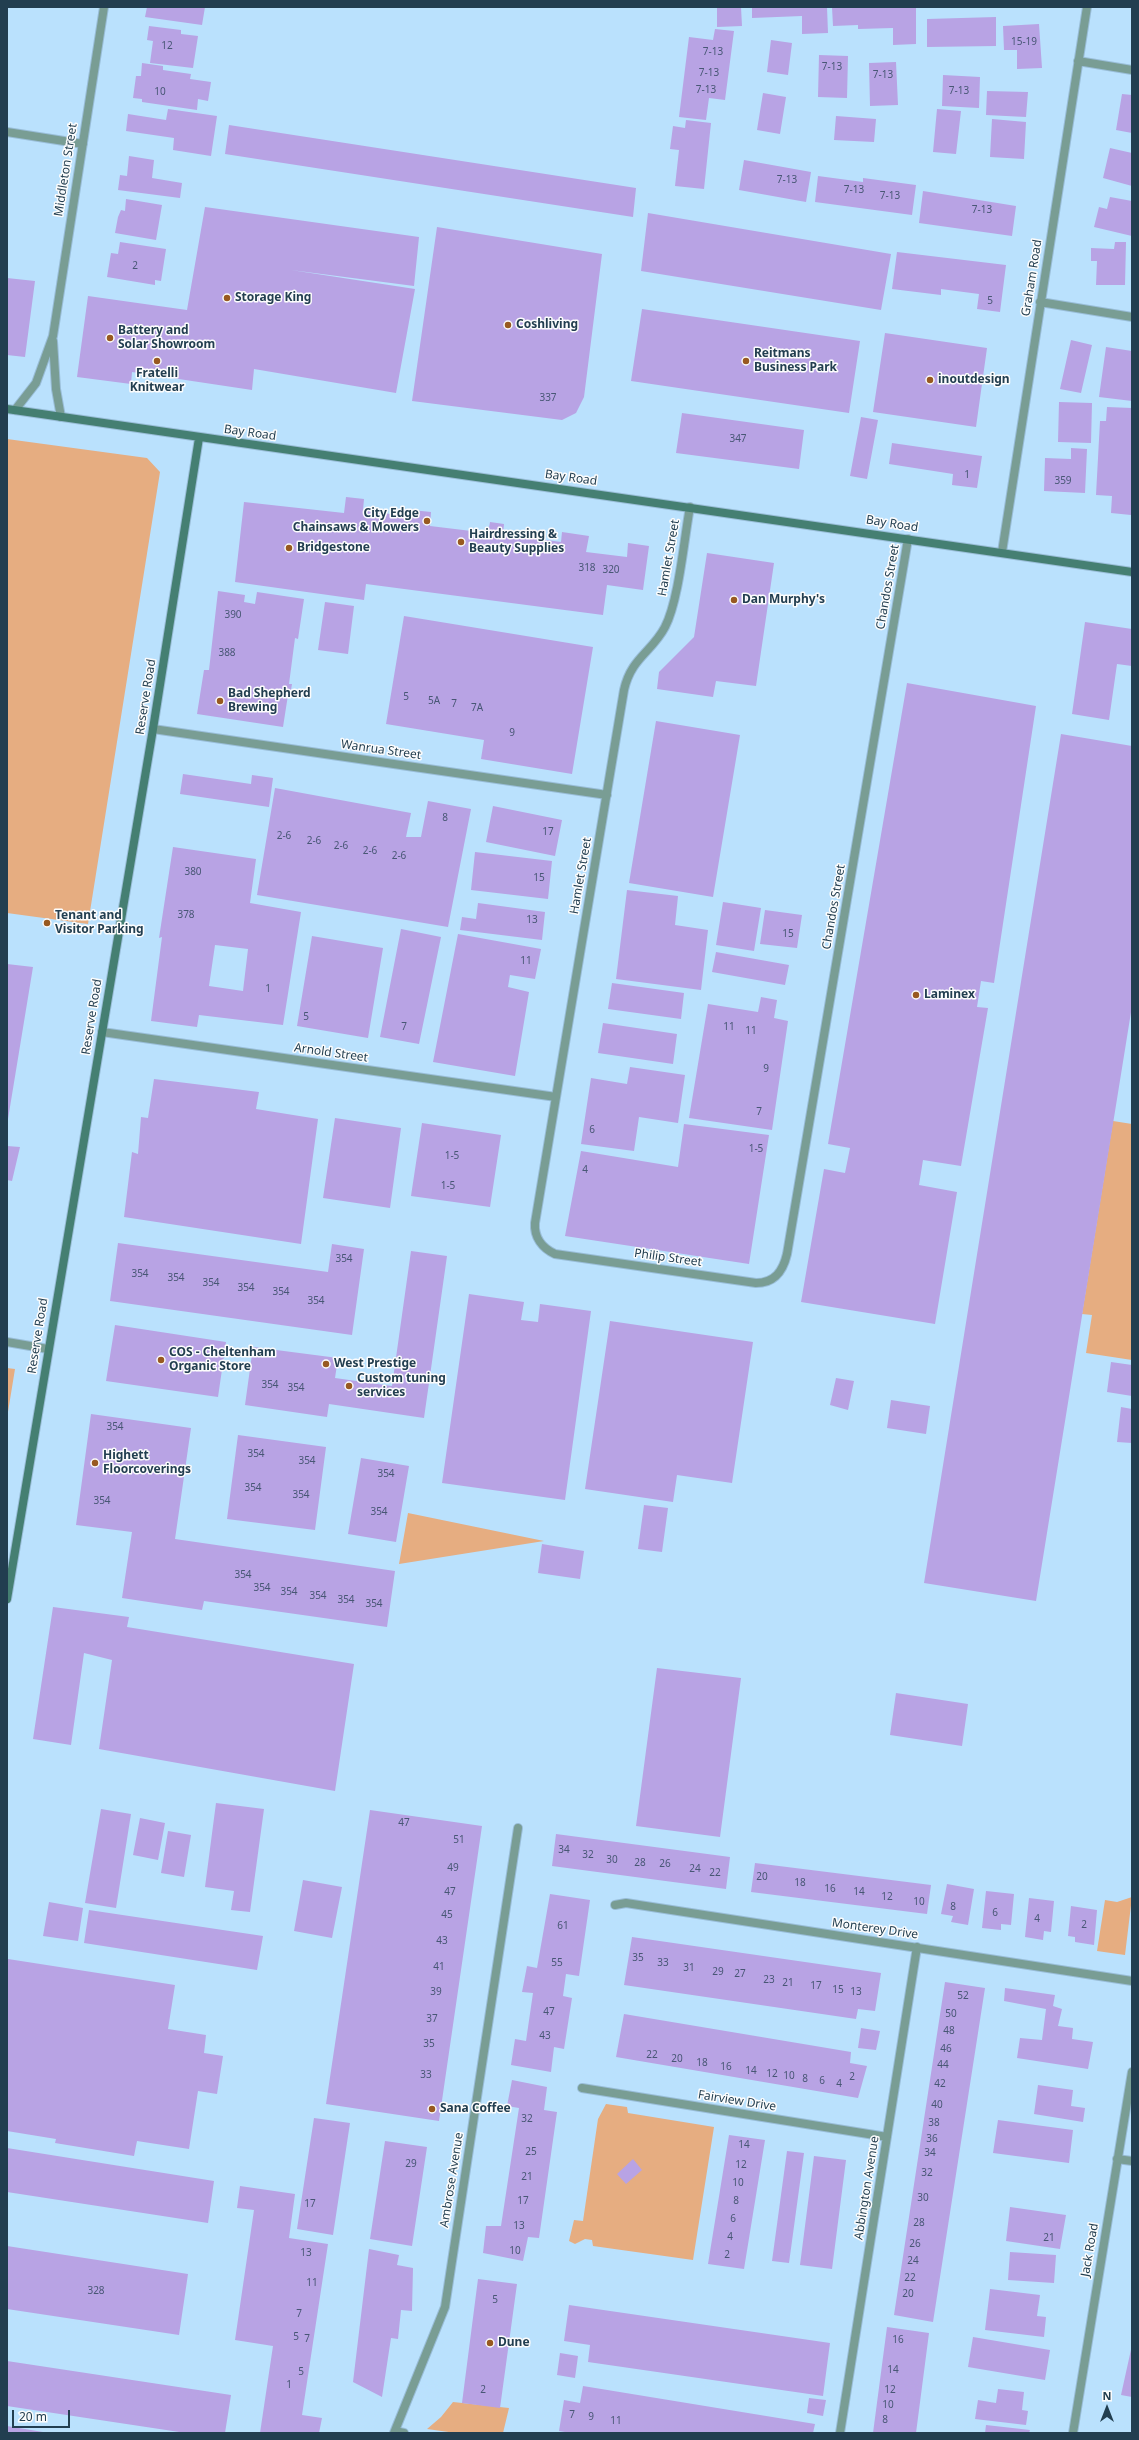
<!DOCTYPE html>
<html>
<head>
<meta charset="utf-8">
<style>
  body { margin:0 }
  #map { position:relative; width:1139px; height:2440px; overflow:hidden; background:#bae1fd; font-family:"Noto Sans",sans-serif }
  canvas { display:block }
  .frame { position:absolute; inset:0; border:8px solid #223e50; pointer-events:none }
  .north { position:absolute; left:1087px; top:2388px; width:40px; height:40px; -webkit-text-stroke:3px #fcfcfc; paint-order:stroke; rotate:0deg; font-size:11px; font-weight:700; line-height:16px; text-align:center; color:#223e50 }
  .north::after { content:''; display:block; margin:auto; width:14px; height:18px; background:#223e50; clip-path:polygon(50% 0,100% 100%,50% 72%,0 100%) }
  .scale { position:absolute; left:12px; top:2410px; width:58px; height:18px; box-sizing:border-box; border:2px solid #223e50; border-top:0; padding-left:5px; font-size:12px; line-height:14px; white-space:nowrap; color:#223e50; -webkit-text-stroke:3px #fcfcfc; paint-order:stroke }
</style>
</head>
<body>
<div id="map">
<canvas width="1139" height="2440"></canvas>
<div class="frame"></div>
<div class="north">N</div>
<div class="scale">20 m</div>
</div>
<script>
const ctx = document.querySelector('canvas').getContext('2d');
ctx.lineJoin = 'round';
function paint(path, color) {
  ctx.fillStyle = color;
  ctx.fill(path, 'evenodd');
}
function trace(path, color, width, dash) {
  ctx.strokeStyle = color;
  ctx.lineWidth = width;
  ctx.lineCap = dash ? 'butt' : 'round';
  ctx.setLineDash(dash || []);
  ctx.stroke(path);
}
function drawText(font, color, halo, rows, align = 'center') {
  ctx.font = font + ' "Noto Sans",sans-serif';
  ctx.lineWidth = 3;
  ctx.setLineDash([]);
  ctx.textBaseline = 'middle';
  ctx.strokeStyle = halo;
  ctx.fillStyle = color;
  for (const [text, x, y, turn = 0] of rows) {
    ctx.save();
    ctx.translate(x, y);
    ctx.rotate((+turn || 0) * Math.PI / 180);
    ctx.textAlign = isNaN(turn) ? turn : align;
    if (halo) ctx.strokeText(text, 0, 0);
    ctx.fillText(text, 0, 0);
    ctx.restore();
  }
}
paint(new Path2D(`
  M7,439L147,458L160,472L88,924L7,913Z
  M1113,1121L1132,1124V1360L1086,1353L1092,1315L1082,1314Z
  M7,1368L15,1369L7,1418Z
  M408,1513L544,1541L399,1564Z
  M1132,1897L1125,1955L1097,1951L1105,1900L1117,1902Z
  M606,2104L627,2107L628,2113L714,2127L693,2260L593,2246L592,2240L585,2239L575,2244L569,2241L574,2220L583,2221L598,2119Z
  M453,2402L509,2408L503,2433H456L427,2429L441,2417Z`), '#e6ad81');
paint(new Path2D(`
  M147,7H205L202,25L145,17Z
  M717,7H741L742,26L717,27Z
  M752,7H827L828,33L802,34V16L752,18Z
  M832,7H916V44L893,45V28L858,29V25L833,26Z
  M996,17V46L927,47V19Z
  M1039,24L1042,68L1017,69V50H1004L1003,26Z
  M149,26L181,30V34L198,36L193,68L150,63L153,41L147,40Z
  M715,29L734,31L725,100L709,98L706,120L679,117L689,37L713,40Z
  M771,40L792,43L788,75L767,72Z
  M819,55L848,56L847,98L818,97Z
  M896,62L898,105L870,106L869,63Z
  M142,63L163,66V70L191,74L190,79L211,82L208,101L198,99L197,110L142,102V99L133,98L136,76H141Z
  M943,75L980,77L979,108L942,106Z
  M987,91L1028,92L1026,117L986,115Z
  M763,93L786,97L780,134L757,130Z
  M1122,94L1132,95V133L1116,130Z
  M168,109L217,116L211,156L173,150L174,138L126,131L128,114L166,120Z
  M937,109L961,111L956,154L933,152Z
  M836,116L876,119L874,142L834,140Z
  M992,119L1026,122L1024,159L990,157Z
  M686,120L711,123L704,189L675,186L679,150L670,149L673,126L685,128Z
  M229,125L636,188L633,217L225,154Z
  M1110,148L1132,153V186L1103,178Z
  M129,156L154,160L152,178L182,183L180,198L118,190L120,175L127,176Z
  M744,160L811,172L806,202L739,190Z
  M818,176L863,182V178L916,185L912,215L815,202Z
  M923,191L1016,206L1012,236L919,223Z
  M1110,197L1132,201V236L1094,227L1099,207L1107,209Z
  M126,199L162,205L156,240L115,233L118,217L121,210L125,211Z
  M205,207L419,237L414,286L291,270L415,289L396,393L254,369L252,390L132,372L131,384L77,377L88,296L187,310Z
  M648,213L891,254L881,310L641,271Z
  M437,227L602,254L584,397L576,413L562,420L412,401Z
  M120,242L166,249L161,281L155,280V285L107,277L111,253L118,254Z
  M1115,242H1126L1125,285H1096L1097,261H1091V248L1114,249Z
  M897,252L1006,265L1000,312L977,309L979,294L941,289V295L892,289Z
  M7,278L35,281L25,357L7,355Z
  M642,309L860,341L849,413L631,381Z
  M885,333L987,348L976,427L873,412Z
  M1071,340L1092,345L1081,393L1060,389Z
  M1106,347L1132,351V401L1099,397Z
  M1059,402L1092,403L1091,443L1058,442Z
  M1107,407L1132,408L1131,515L1111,513L1112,496L1096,495L1100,421H1106Z
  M682,413L804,430L799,469L676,453Z
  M861,417L878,420L867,479L850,476Z
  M892,443L982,456L977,488L952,485L953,474L889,464Z
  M1071,448L1087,449L1085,493L1044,491L1045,458L1071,459Z
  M346,497L364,499L363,510L411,517L412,510L431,512L430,526L488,533L490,522L504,524L503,534L561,542L562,532L589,536L586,552L627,557L628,543L649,546L643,590L607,585L603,615L366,584L364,600L235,582L244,502L344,513Z
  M707,553L774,563L756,686L716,681L713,697L657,689L659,672L694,637Z
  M218,591L245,595L244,602L255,604L257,592L304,599L298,639L295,638L289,684H292L290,696L288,695L283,727L197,714L204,670H209Z
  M325,602L354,606L348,654L318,650Z
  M404,616L593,647L572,774L481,759L484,740L386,724Z
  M1085,622L1132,629V666L1117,664L1109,720L1072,714Z
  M907,683L1036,706L994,983L981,981L977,1007L988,1008L961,1166L923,1160L919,1185L957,1192L935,1324L801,1302L824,1169L845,1173L850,1148L828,1144Z
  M656,721L740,735L713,897L629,883Z
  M1061,734L1132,746V1006L1036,1601L924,1583Z
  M183,774L251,784L252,775L273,778L269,807L180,794Z
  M275,788L411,813L406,837H421L428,801L471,809L448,927L257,895Z
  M493,806L562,820L555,856L486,842Z
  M173,847L256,859L250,903L301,912L283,1025L199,1015L197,1027L151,1021L162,937L159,938ZM215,945L248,949L243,991L209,986Z
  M475,852L552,861L548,899L471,890Z
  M627,890L678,896L675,925L708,930L701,990L616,979Z
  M723,902L761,908L754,951L716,945Z
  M478,903L545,912L542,940L460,930L462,917L476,919Z
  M765,910L802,915L797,948L760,944Z
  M401,929L441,937L419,1044L380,1037Z
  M458,934L541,949L535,979L510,975L508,987L529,992L515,1076L433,1062Z
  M312,936L383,948L368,1038L297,1026Z
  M716,952L789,965L785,985L712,972Z
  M7,964L33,967L8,1119L7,1118Z
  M612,983L684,993L681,1019L608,1009Z
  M761,997L777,1000L774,1018L788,1021L772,1130L689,1118L708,1004L758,1012Z
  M603,1023L677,1034L673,1064L598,1053Z
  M630,1067L685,1075L678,1123L639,1117L634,1151L581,1144L591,1078L627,1084Z
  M154,1079L259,1092L256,1109L318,1119L301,1244L124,1217L132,1152L138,1154L141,1117L148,1118Z
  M335,1118L401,1128L390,1208L323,1198Z
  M422,1123L501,1135L490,1207L411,1196Z
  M684,1124L769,1135L749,1264L565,1236L581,1151L678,1167Z
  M7,1146L20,1147L12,1181L7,1180Z
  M118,1243L328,1272L332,1244L364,1249L352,1335L110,1301Z
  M411,1251L447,1256L424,1418L329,1404L327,1417L245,1405L253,1347L338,1358L335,1378L392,1386Z
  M469,1294L524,1302L521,1320L538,1322L540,1304L591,1311L565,1500L442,1483Z
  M610,1321L753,1342L732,1483L677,1475L673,1502L585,1489Z
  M115,1325L226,1342L218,1397L106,1381Z
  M1111,1362L1132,1365V1396L1107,1392Z
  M836,1378L854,1381L848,1410L830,1405Z
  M891,1400L930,1406L926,1434L887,1428Z
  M1121,1407L1132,1409V1443L1117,1442Z
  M91,1414L191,1428L175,1539L395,1571L387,1627L204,1601L202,1610L122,1598L132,1532L76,1525Z
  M238,1435L326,1447L315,1530L227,1519Z
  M361,1458L409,1466L396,1542L348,1534Z
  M644,1505L668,1508L662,1552L638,1549Z
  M542,1544L584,1551L580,1579L538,1573Z
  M53,1607L129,1617L127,1627L354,1664L335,1791L99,1749L112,1660L84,1653L71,1745L33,1739Z
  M657,1668L741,1678L720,1837L636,1826Z
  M896,1693L968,1704L962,1746L890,1735Z
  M216,1803L264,1809L250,1912L231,1910L234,1891L205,1887Z
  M101,1809L131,1814L116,1908L85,1903Z
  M370,1810L482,1826L439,2121L326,2104Z
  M140,1818L165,1823L158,1860L133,1855Z
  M168,1831L191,1835L184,1877L161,1873Z
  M556,1834L730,1857L726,1889L552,1866Z
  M755,1863L931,1885L927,1914L751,1892Z
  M303,1880L342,1887L332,1938L294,1931Z
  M947,1884L974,1889L968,1925L951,1922L953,1916L941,1914Z
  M986,1891L1014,1894L1011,1925L1001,1924V1930L982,1928Z
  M550,1894L590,1900L579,1976L566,1974L563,1996L572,1998L564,2049L554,2047L551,2072L511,2065L515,2039L526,2041L533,1993L522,1992L527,1966L537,1968Z
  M1029,1898L1054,1901L1051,1932L1044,1931L1043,1940L1025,1937Z
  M49,1902L83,1908L78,1941L43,1936Z
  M1071,1906L1097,1910L1094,1945L1075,1942V1937L1068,1936Z
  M89,1910L263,1936L257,1970L84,1943Z
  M632,1937L881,1973L875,2011L858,2009L856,2019L624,1985Z
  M8,1959L175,1985L168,2029L206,2035L204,2053L223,2056L217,2094L198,2091L189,2149L137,2141L134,2156L55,2143L56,2139L7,2131Z
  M945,1982L985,1988L933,2322L894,2315Z
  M1005,1988L1055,1995L1053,2006L1062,2009L1058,2026L1073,2028L1072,2039L1093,2042L1088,2069L1017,2058L1020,2038L1042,2040L1046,2009L1004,2001Z
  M624,2014L851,2052L850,2063L867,2066L858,2098L616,2057Z
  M861,2028L880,2031L876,2050L858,2048Z
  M512,2080L547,2087L544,2110L557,2112L539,2238L528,2237L523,2261L483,2253L486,2226H501L519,2108L507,2106Z
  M1038,2085L1073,2090L1071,2106L1085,2108L1083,2122L1034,2114Z
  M314,2118L350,2123L333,2235L297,2229Z
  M998,2120L1073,2130L1069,2163L993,2153Z
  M729,2135L765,2140L744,2269L708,2264Z
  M385,2141L427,2147L412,2246L370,2239Z
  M7,2148L214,2181L208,2223L7,2192Z
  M787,2151L804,2153L789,2263L772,2261Z
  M814,2156L846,2160L832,2269L800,2265Z
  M633,2159L642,2170L626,2184L617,2174Z
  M240,2186L295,2194L289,2238L328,2244L302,2415L322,2418L319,2433H260L273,2346L235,2340L254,2210L237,2208Z
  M1010,2207L1066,2215L1060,2249L1006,2241Z
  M7,2246L188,2274L179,2335L7,2309Z
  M369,2249L399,2255L397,2265L413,2268L412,2311L401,2310L398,2339L391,2338L382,2397L353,2382Z
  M1010,2252L1056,2255L1054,2283L1008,2280Z
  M478,2279L517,2284L500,2408L462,2403Z
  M990,2289L1040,2295L1037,2316L1046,2317L1044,2337L985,2330Z
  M569,2305L830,2343L823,2396L588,2362L590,2345L564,2341Z
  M887,2327L929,2333L916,2433H873Z
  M973,2337L1050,2350L1045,2380L968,2367Z
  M1132,2345V2397L1121,2395Z
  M560,2353L578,2356L575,2378L557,2375Z
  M7,2361L231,2395L225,2433H186L7,2406Z
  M583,2386L815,2424L813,2433H571L559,2431L564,2400L580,2403Z
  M998,2389L1024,2392L1022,2410L1028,2411L1026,2425L975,2419L978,2400L996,2403Z
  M809,2398L826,2400L823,2416L807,2413Z
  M986,2425L1030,2430L1029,2433H985Z
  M7,2426L43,2432V2433H7Z`), '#b8a3e4');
const street = new Path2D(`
  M1078,61L1132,70
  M7,132L83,144
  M1040,302L1132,317
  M53,341L56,389L61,417
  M15,410L36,383L53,336L104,7
  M690,507C684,539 679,600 665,627C652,652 631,658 624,690L535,1223C534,1237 542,1248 555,1254L756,1283C775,1283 783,1271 787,1254L908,539
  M1002,552L1087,7
  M153,729L607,795
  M102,1032L556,1097
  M7,1342L48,1349
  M615,1905L626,1903L1132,1981
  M582,2088L887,2137
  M1117,2159L1132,2161
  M395,2431L404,2433
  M394,2433L445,2307L518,1828
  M840,2433L917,1947
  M1073,2433L1132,2072`);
const secondary = new Path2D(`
  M7,409L1132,572
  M7,1599L153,729L199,438`);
trace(street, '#99bdd7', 10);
trace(secondary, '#99bdd7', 10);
trace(street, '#799d94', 8);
trace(secondary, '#457f72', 8);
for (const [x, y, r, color] of [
  [227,298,4,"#985920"],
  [508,325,4,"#985920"],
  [110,338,4,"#985920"],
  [157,361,4,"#985920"],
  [746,361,4,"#985920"],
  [930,380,4,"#985920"],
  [427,521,4,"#985920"],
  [461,542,4,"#985920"],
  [289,548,4,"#985920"],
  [734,600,4,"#985920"],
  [220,701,4,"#985920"],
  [47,923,4,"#985920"],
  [916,995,4,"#985920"],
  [161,1360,4,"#985920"],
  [326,1364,4,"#985920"],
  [349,1386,4,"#985920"],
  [95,1463,4,"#985920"],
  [432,2109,4,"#985920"],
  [490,2343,4,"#985920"]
]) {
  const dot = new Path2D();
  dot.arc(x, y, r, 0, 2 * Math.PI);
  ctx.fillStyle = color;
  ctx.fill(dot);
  trace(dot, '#fcfcfc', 1.5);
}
drawText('10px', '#485775', null, [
  ["15-19",1024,42],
  ["12",167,46],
  ["7-13",713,52],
  ["7-13",832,67],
  ["7-13",709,73],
  ["7-13",883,75],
  ["7-13",706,90],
  ["7-13",959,91],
  ["10",160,92],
  ["7-13",787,180],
  ["7-13",854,190],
  ["7-13",890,196],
  ["7-13",982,210],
  ["2",135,266],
  ["5",990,301],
  ["337",548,398],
  ["347",738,439],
  ["1",967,475],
  ["359",1063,481],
  ["318",587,568],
  ["320",611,570],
  ["390",233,615],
  ["388",227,653],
  ["5",406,697],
  ["5A",434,701],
  ["7",454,704],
  ["7A",477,708],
  ["9",512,733],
  ["8",445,818],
  ["17",548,832],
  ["2-6",284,836],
  ["2-6",314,841],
  ["2-6",341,846],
  ["2-6",370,851],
  ["2-6",399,856],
  ["380",193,872],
  ["15",539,878],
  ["378",186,915],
  ["13",532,920],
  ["15",788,934],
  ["11",526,961],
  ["1",268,989],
  ["5",306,1017],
  ["7",404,1027],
  ["11",729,1027],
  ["11",751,1031],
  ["9",766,1069],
  ["7",759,1112],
  ["6",592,1130],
  ["1-5",756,1149],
  ["1-5",452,1156],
  ["4",585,1170],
  ["1-5",448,1186],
  ["354",344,1259],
  ["354",140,1274],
  ["354",176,1278],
  ["354",211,1283],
  ["354",246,1288],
  ["354",281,1292],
  ["354",316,1301],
  ["354",270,1385],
  ["354",296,1388],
  ["354",115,1427],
  ["354",256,1454],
  ["354",307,1461],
  ["354",386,1474],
  ["354",253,1488],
  ["354",301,1495],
  ["354",102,1501],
  ["354",379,1512],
  ["354",243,1575],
  ["354",262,1588],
  ["354",289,1592],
  ["354",318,1596],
  ["354",346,1600],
  ["354",374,1604],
  ["47",404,1823],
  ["51",459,1840],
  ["34",564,1850],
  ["32",588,1855],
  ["30",612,1860],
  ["28",640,1863],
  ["26",665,1864],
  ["49",453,1868],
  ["24",695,1869],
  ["22",715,1873],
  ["20",762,1877],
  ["18",800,1883],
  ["16",830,1889],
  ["47",450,1892],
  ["14",859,1892],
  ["12",887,1897],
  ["10",919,1902],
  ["8",953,1907],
  ["6",995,1913],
  ["45",447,1915],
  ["4",1037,1919],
  ["2",1084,1925],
  ["61",563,1926],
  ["43",442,1941],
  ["35",638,1958],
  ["55",557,1963],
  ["33",663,1963],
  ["41",439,1967],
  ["31",689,1968],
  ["29",718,1972],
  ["27",740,1974],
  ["23",769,1980],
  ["21",788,1983],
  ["17",816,1986],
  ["15",838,1990],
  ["39",436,1992],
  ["13",856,1992],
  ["52",963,1996],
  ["47",549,2012],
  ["50",951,2014],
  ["37",432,2019],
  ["48",949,2031],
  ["43",545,2036],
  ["35",429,2044],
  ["46",946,2049],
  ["22",652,2055],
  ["20",677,2059],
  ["18",702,2063],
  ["44",943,2065],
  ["16",726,2067],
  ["14",751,2071],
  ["12",772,2074],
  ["33",426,2075],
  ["10",789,2076],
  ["2",852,2077],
  ["8",805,2079],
  ["6",822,2081],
  ["4",839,2084],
  ["42",940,2084],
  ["40",937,2105],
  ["32",527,2119],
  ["38",934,2123],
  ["36",932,2139],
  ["14",744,2145],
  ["25",531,2152],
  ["34",930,2153],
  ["29",411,2164],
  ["12",741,2165],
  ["32",927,2173],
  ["21",527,2177],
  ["10",738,2183],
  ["30",923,2198],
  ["17",523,2201],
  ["8",736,2201],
  ["17",310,2204],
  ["6",733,2219],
  ["28",919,2223],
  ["13",519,2226],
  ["4",730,2237],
  ["21",1049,2238],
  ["26",915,2244],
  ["10",515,2251],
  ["13",306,2253],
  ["2",727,2255],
  ["24",913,2261],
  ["22",910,2278],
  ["11",312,2283],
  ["328",96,2291],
  ["20",908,2294],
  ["5",495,2300],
  ["7",299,2314],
  ["5",296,2337],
  ["7",307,2339],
  ["16",898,2340],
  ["14",893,2370],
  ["5",301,2372],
  ["1",289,2385],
  ["2",483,2390],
  ["12",890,2390],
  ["10",888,2405],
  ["7",572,2415],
  ["9",591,2417],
  ["8",885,2420],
  ["11",616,2421]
]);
drawText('12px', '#223e50', '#fcfcfc', [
  ["Middleton Street",66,170,-81],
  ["Graham Road",1032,278,-81],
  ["Bay Road",250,433,8],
  ["Bay Road",571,478,8],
  ["Bay Road",892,524,9],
  ["Hamlet Street",669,558,-80],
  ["Chandos Street",888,587,-80],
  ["Reserve Road",146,697,-81],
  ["Wanrua Street",381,750,8],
  ["Hamlet Street",581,876,-80],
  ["Chandos Street",834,907,-80],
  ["Reserve Road",92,1017,-81],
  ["Arnold Street",331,1053,8],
  ["Philip Street",668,1258,8],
  ["Reserve Road",38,1336,-81],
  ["Monterey Drive",875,1929,8],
  ["Fairview Drive",737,2101,9],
  ["Ambrose Avenue",452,2180,-81],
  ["Abbington Avenue",867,2188,-81],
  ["Jack Road",1090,2250,-80]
]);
drawText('bold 12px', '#223e50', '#fcfcfc', [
  ["Storage King",235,298],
  ["Coshliving",516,325],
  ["Battery and",118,331],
  ["Solar Showroom",118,345],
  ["Reitmans",754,354],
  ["Business Park",754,368],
  ["Fratelli",157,374,"center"],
  ["Knitwear",157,388,"center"],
  ["inoutdesign",938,380],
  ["City Edge",419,514,"right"],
  ["Chainsaws & Mowers",419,528,"right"],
  ["Hairdressing &",469,535],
  ["Beauty Supplies",469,549],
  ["Bridgestone",297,548],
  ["Dan Murphy's",742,600],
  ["Bad Shepherd",228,694],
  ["Brewing",228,708],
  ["Tenant and",55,916],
  ["Visitor Parking",55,930],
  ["Laminex",924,995],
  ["COS - Cheltenham",169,1353],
  ["Organic Store",169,1367],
  ["West Prestige",334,1364],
  ["Custom tuning",357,1379],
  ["services",357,1393],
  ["Highett",103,1456],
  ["Floorcoverings",103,1470],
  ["Sana Coffee",440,2109],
  ["Dune",498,2343]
], 'left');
</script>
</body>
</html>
